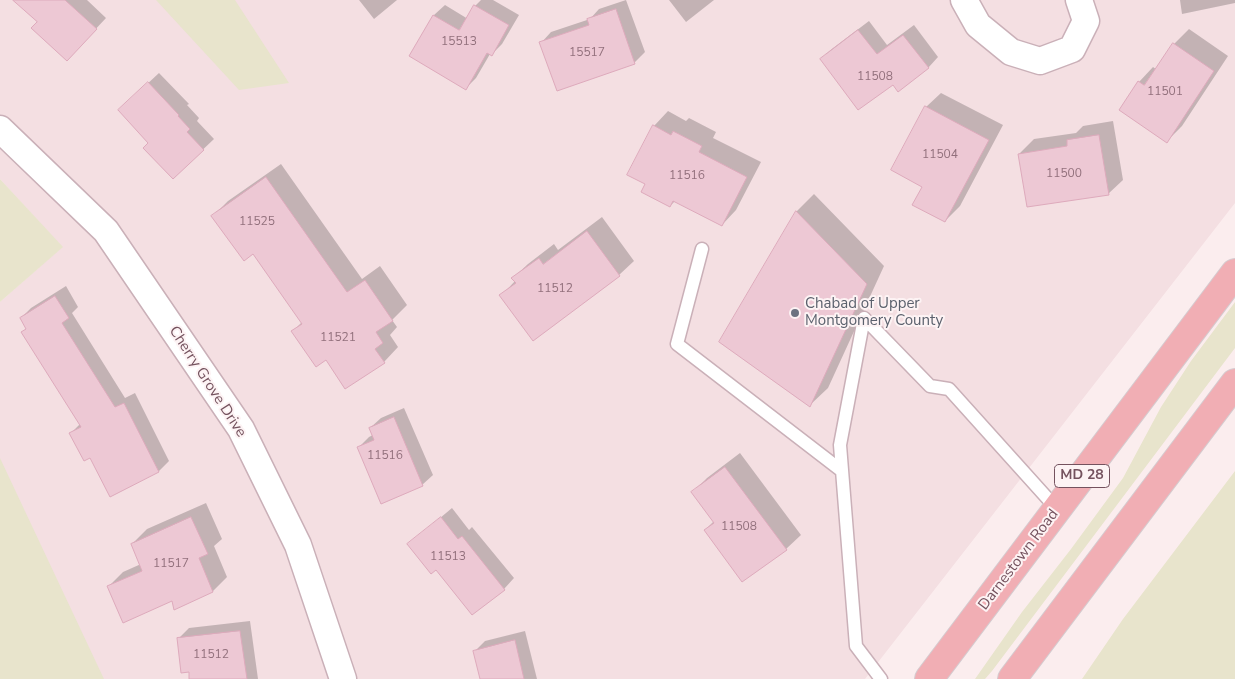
<!DOCTYPE html>
<html>
<head>
<meta charset="utf-8">
<style>
  body { margin:0 }
  canvas { display:block; background:#fbedee }
</style>
</head>
<body>
<canvas width="1235" height="679"></canvas>
<script>
const ctx = document.querySelector('canvas').getContext('2d');
ctx.lineJoin = 'round';
function paint(path, color) {
  ctx.fillStyle = color;
  ctx.fill(path, 'evenodd');
}
function trace(path, color, width, dash) {
  ctx.strokeStyle = color;
  ctx.lineWidth = width;
  ctx.lineCap = dash ? 'butt' : 'round';
  ctx.setLineDash(dash || []);
  ctx.stroke(path);
}
function drawText(font, color, halo, rows, align = 'center') {
  ctx.font = font + ' "Nunito Sans",sans-serif';
  ctx.lineWidth = 4;
  ctx.setLineDash([]);
  ctx.textBaseline = 'middle';
  ctx.strokeStyle = halo;
  ctx.fillStyle = color;
  for (const [text, x, y, turn = 0] of rows) {
    ctx.save();
    ctx.translate(x, y);
    ctx.rotate((+turn || 0) * Math.PI / 180);
    ctx.textAlign = isNaN(turn) ? turn : align;
    if (halo) ctx.strokeText(text, 0, 0);
    ctx.fillText(text, 0, 0);
    ctx.restore();
  }
}
paint(new Path2D(`
  M0,0H1235V203L865,679H0V302L62,247L0,179Z`), '#f4dfe2');
paint(new Path2D(`
  M156,0H235L289,83L239,90Z
  M0,179L63,247L0,302Z
  M1235,302V348L992,671L985,679H975L1022,612L1071,549L1123,478L1161,407L1191,361Z
  M0,458L104,679H0Z
  M1235,471V679H1082L1123,619Z`), '#e8e4cc');
paint(new Path2D(`
  M27,0H87L106,18L77,49Z
  M359,0H397L374,19Z
  M481,0H493L519,15L502,44L491,55L490,54L476,78L466,88L410,56L434,15L445,5L468,19L475,6Z
  M626,0L645,52L634,63L541,43L551,32L590,19L599,9Z
  M669,0H714L686,22Z
  M1180,0H1235V3L1182,14Z
  M869,21L887,45L914,25L938,57L928,68L893,83L821,59L832,49Z
  M1189,29L1228,56L1182,126L1167,141L1139,82L1153,67L1157,70L1174,44Z
  M159,73L189,104L187,105L199,118L197,121L214,139L173,178L150,143L130,100Z
  M941,93L1003,125L960,206L945,221L926,107Z
  M668,111L686,121L689,118L716,132L713,138L761,162L736,210L722,225L675,201L670,206L647,184L654,126Z
  M1113,121L1123,180L1108,194L1019,154L1034,139L1076,133L1083,126Z
  M281,164L362,279L380,266L407,305L392,320L397,327L390,335L398,347L384,362L326,359L293,331L302,322L253,253L213,216L228,201Z
  M814,194L884,266L828,388L810,405L721,342L797,211Z
  M602,217L634,261L619,275L533,339L501,296L515,281L513,278L528,264L554,244L558,250Z
  M66,286L78,307L72,313L125,398L135,393L169,461L159,471L110,496L91,456L71,433L80,424L23,332L27,328L21,318L31,308Z
  M404,408L433,475L422,485L358,448L369,437L373,435L370,428L381,418Z
  M740,453L801,535L786,549L705,530L714,521L693,492L707,478Z
  M206,503L222,539L214,546L227,577L213,591L174,599L108,587L123,572L141,564L132,544L147,529Z
  M452,508L469,530L472,527L514,578L504,589L437,568L409,544Z
  M250,621L258,679H191L190,671L178,639L189,628Z
  M525,631L537,679H481L475,651L485,641Z`), '#0003');
const building = new Path2D(`
  M13,0H65L97,29L67,61L31,28L37,22Z
  M474,5L509,25L492,56L487,53L466,90L409,56L433,15L459,30Z
  M616,9L635,64L557,91L539,42L589,25L587,19Z
  M858,30L877,54L903,35L929,68L898,92L893,85L858,110L820,59Z
  M1173,43L1214,71L1167,143L1119,110L1138,81L1144,85Z
  M148,82L179,115L178,116L190,129L187,132L204,150L173,179L143,148L148,143L118,110Z
  M925,106L989,140L945,222L912,205L922,187L891,170Z
  M653,125L671,135L673,131L702,146L699,152L747,177L722,226L673,201L670,207L641,192L645,184L627,175Z
  M1099,135L1109,195L1027,207L1018,154L1067,146V140Z
  M266,177L347,292L365,280L393,321L376,332L383,343L375,349L385,363L345,389L326,360L316,367L291,331L302,324L253,254L244,261L211,216Z
  M796,211L867,284L810,407L719,342Z
  M587,231L620,276L533,341L499,295L516,283L511,278L539,258L543,264Z
  M55,296L69,318L62,323L115,407L124,403L159,472L110,497L90,458L84,461L69,433L81,427L21,332L26,329L20,318Z
  M394,417L423,486L381,504L357,447L374,440L369,428Z
  M725,467L787,550L742,582L704,530L714,523L691,492Z
  M191,517L208,554L199,558L213,592L174,610L172,601L123,623L107,586L142,571L131,544Z
  M441,517L458,539L462,536L505,590L472,615L436,570L431,574L407,544Z
  M240,631L247,679H189V672L181,673L177,638Z
  M515,640L524,679H480L473,651Z`);
paint(building, '#edc8d4');
trace(building, '#deaabc', 1);
const service = new Path2D(`
  M702,249L677,344L842,471
  M881,679L856,646L840,445L864,318L930,386L949,389L1057,509`);
const minor = new Path2D(`
  M964,0L978,25L1011,52L1040,61L1072,49L1086,21L1079,0
  M0,129L106,231L241,429L298,545L343,679`);
const primary = new Path2D(`
  M929,679L1235,273
  M1012,679L1235,383`);
trace(service, '#cab0b8', 15);
trace(minor, '#cab0b8', 29);
trace(primary, '#d5cbcf', 30);
trace(service, '#fff', 12);
trace(minor, '#fff', 26);
trace(primary, '#f1aeb4', 28);
for (const [x, y, r, color] of [
  [795,313,5,"#6b7280"]
]) {
  const dot = new Path2D();
  dot.arc(x, y, r, 0, 2 * Math.PI);
  ctx.fillStyle = color;
  ctx.fill(dot);
  trace(dot, '#fdf3f4', 2);
}
drawText('12px', '#92707c', null, [
  ["15513",459,42],
  ["15517",587,53],
  ["11508",875,77],
  ["11501",1165,92],
  ["11504",940,155],
  ["11500",1064,174],
  ["11516",687,176],
  ["11525",257,222],
  ["11512",555,289],
  ["11521",338,338],
  ["11516",385,456],
  ["11508",739,527],
  ["11513",448,557],
  ["11517",171,564],
  ["11512",211,655]
]);
for (const [x, y, w] of [
  [1082,476,55]
]) {
  const box = new Path2D();
  box.roundRect(x - w / 2, y - 11.5, w, 23, 4);
  ctx.fillStyle = '#fdf3f4';
  ctx.fill(box);
  trace(box, '#74525e', 1);
}
drawText('bold 14px', '#74525e', null, [
  ["MD 28",1082,476]
]);
drawText('15px', '#5b616d', '#fdf3f4', [
  ["Chabad of Upper",805,304],
  ["Montgomery County",805,321]
], 'left');
drawText('15px', '#74525e', '#fdf3f4', [
  ["Cherry Grove Drive",207,382,57],
  ["Darnestown Road",1019,560,-53]
]);
</script>
</body>
</html>
